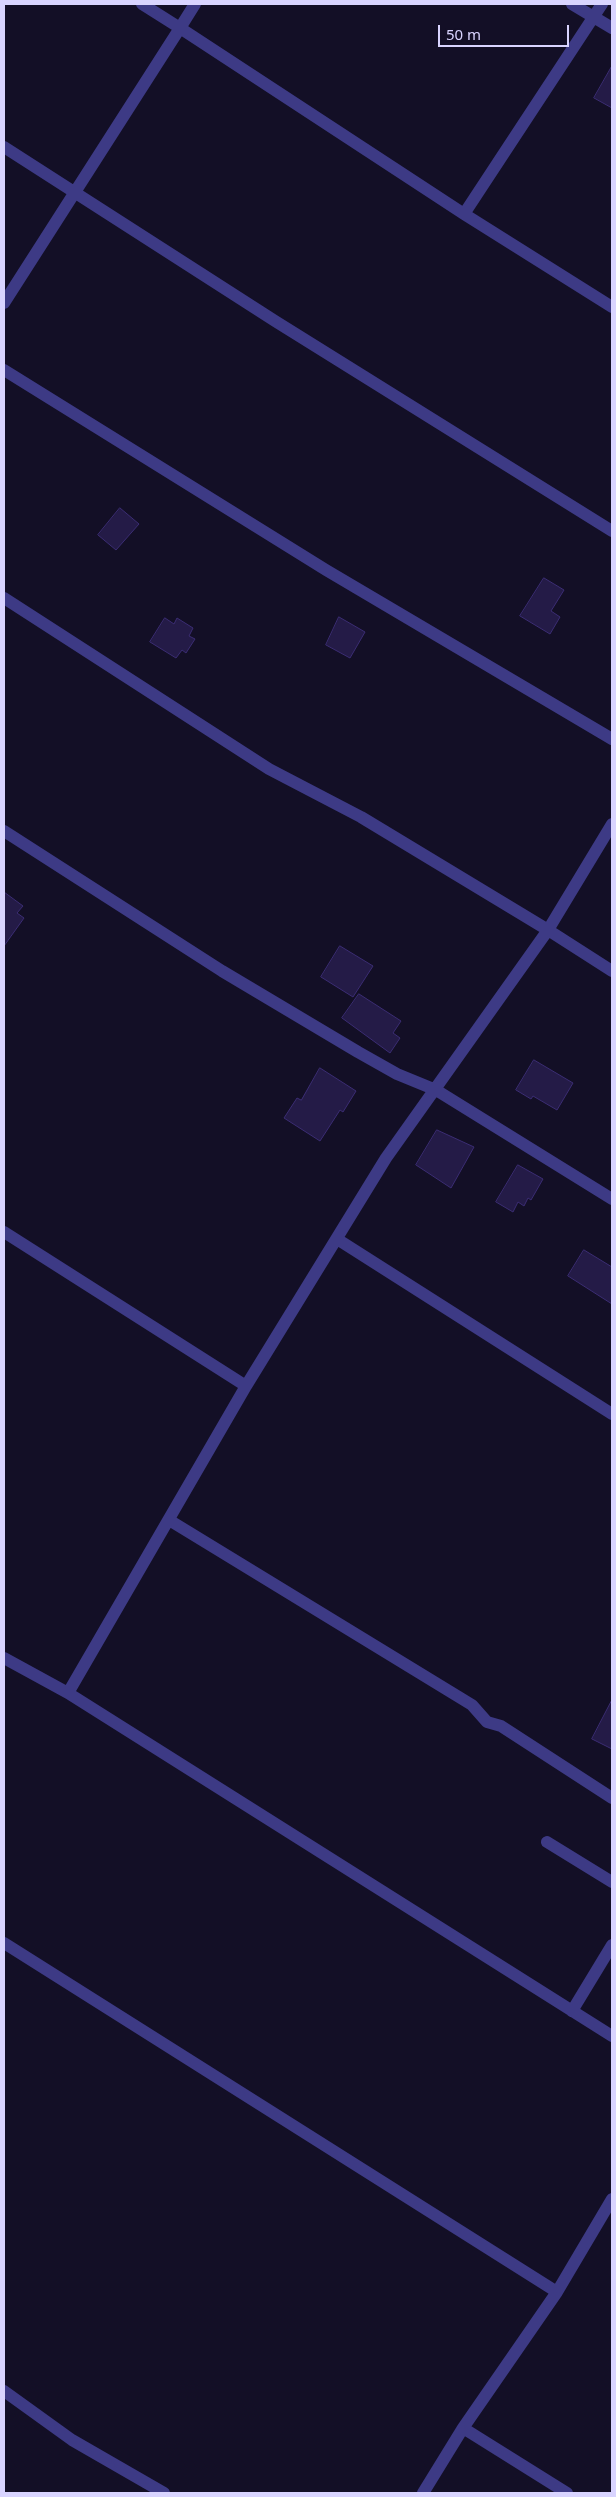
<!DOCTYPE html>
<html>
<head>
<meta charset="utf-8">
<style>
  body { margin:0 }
  #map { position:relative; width:616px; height:2497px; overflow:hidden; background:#130f26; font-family:"Noto Sans",sans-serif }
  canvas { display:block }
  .frame { position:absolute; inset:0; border:5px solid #d9d4ff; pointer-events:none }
  .scale { position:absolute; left:438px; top:25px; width:131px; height:22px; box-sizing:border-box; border:2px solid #d9d4ff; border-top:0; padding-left:6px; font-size:15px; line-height:18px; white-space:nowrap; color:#d9d4ff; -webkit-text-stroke:4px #130f26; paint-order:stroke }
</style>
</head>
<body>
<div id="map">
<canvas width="616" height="2497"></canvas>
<div class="frame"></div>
<div class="scale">50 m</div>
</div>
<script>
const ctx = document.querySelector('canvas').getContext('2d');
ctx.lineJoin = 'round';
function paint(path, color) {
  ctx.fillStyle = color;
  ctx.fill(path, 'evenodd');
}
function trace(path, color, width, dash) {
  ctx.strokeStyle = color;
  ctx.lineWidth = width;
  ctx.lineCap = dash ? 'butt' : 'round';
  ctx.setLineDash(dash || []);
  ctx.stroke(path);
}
const building = new Path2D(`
  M612,66V108L594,98Z
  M120,508L139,524L116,550L98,535Z
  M544,578L564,590L551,611L560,617L550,634L520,616Z
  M339,617L365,632L350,658L326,645Z
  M165,618L174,624L177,618L193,628L189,636L195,639L186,653L182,650L176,658L150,642Z
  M4,892L23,906L17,913L24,918L4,946Z
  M340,946L373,966L353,997L321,977Z
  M359,994L401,1021L393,1033L400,1038L390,1053L342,1018Z
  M534,1060L573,1083L557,1110L533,1096L531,1099L516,1090Z
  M320,1068L356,1091L343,1112L340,1110L320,1141L284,1118L297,1098L301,1100Z
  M437,1130L474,1147L451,1188L416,1165Z
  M518,1165L543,1179L531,1200L528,1198L524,1206L518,1202L513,1212L496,1202Z
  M584,1250L612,1267V1304L568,1276Z
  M612,1700V1749L592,1739Z`);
paint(building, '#241b47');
trace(building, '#3b2d73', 1);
trace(new Path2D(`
  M195,4L180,28L464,214L612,307
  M572,4L612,28
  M4,147L275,321L612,531
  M464,214L602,4
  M4,303L180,28L142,4
  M4,370L326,570L612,739
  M4,598L269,769L361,817L548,930L612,971
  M4,831L222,971L358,1052L397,1074L436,1090L612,1199
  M4,1232L246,1386
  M337,1239L612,1414
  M169,1520L472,1705L487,1722L501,1726L612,1798
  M4,1658L68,1693L612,2036
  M68,1693L246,1386L386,1158L548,930L612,824
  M547,1842L612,1882
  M4,1943L557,2292
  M572,2011L612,1945
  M4,2391L72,2440L164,2493
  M463,2428L567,2493
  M423,2493L463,2428L557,2292L612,2199`), '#3d3a85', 12);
</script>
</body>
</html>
